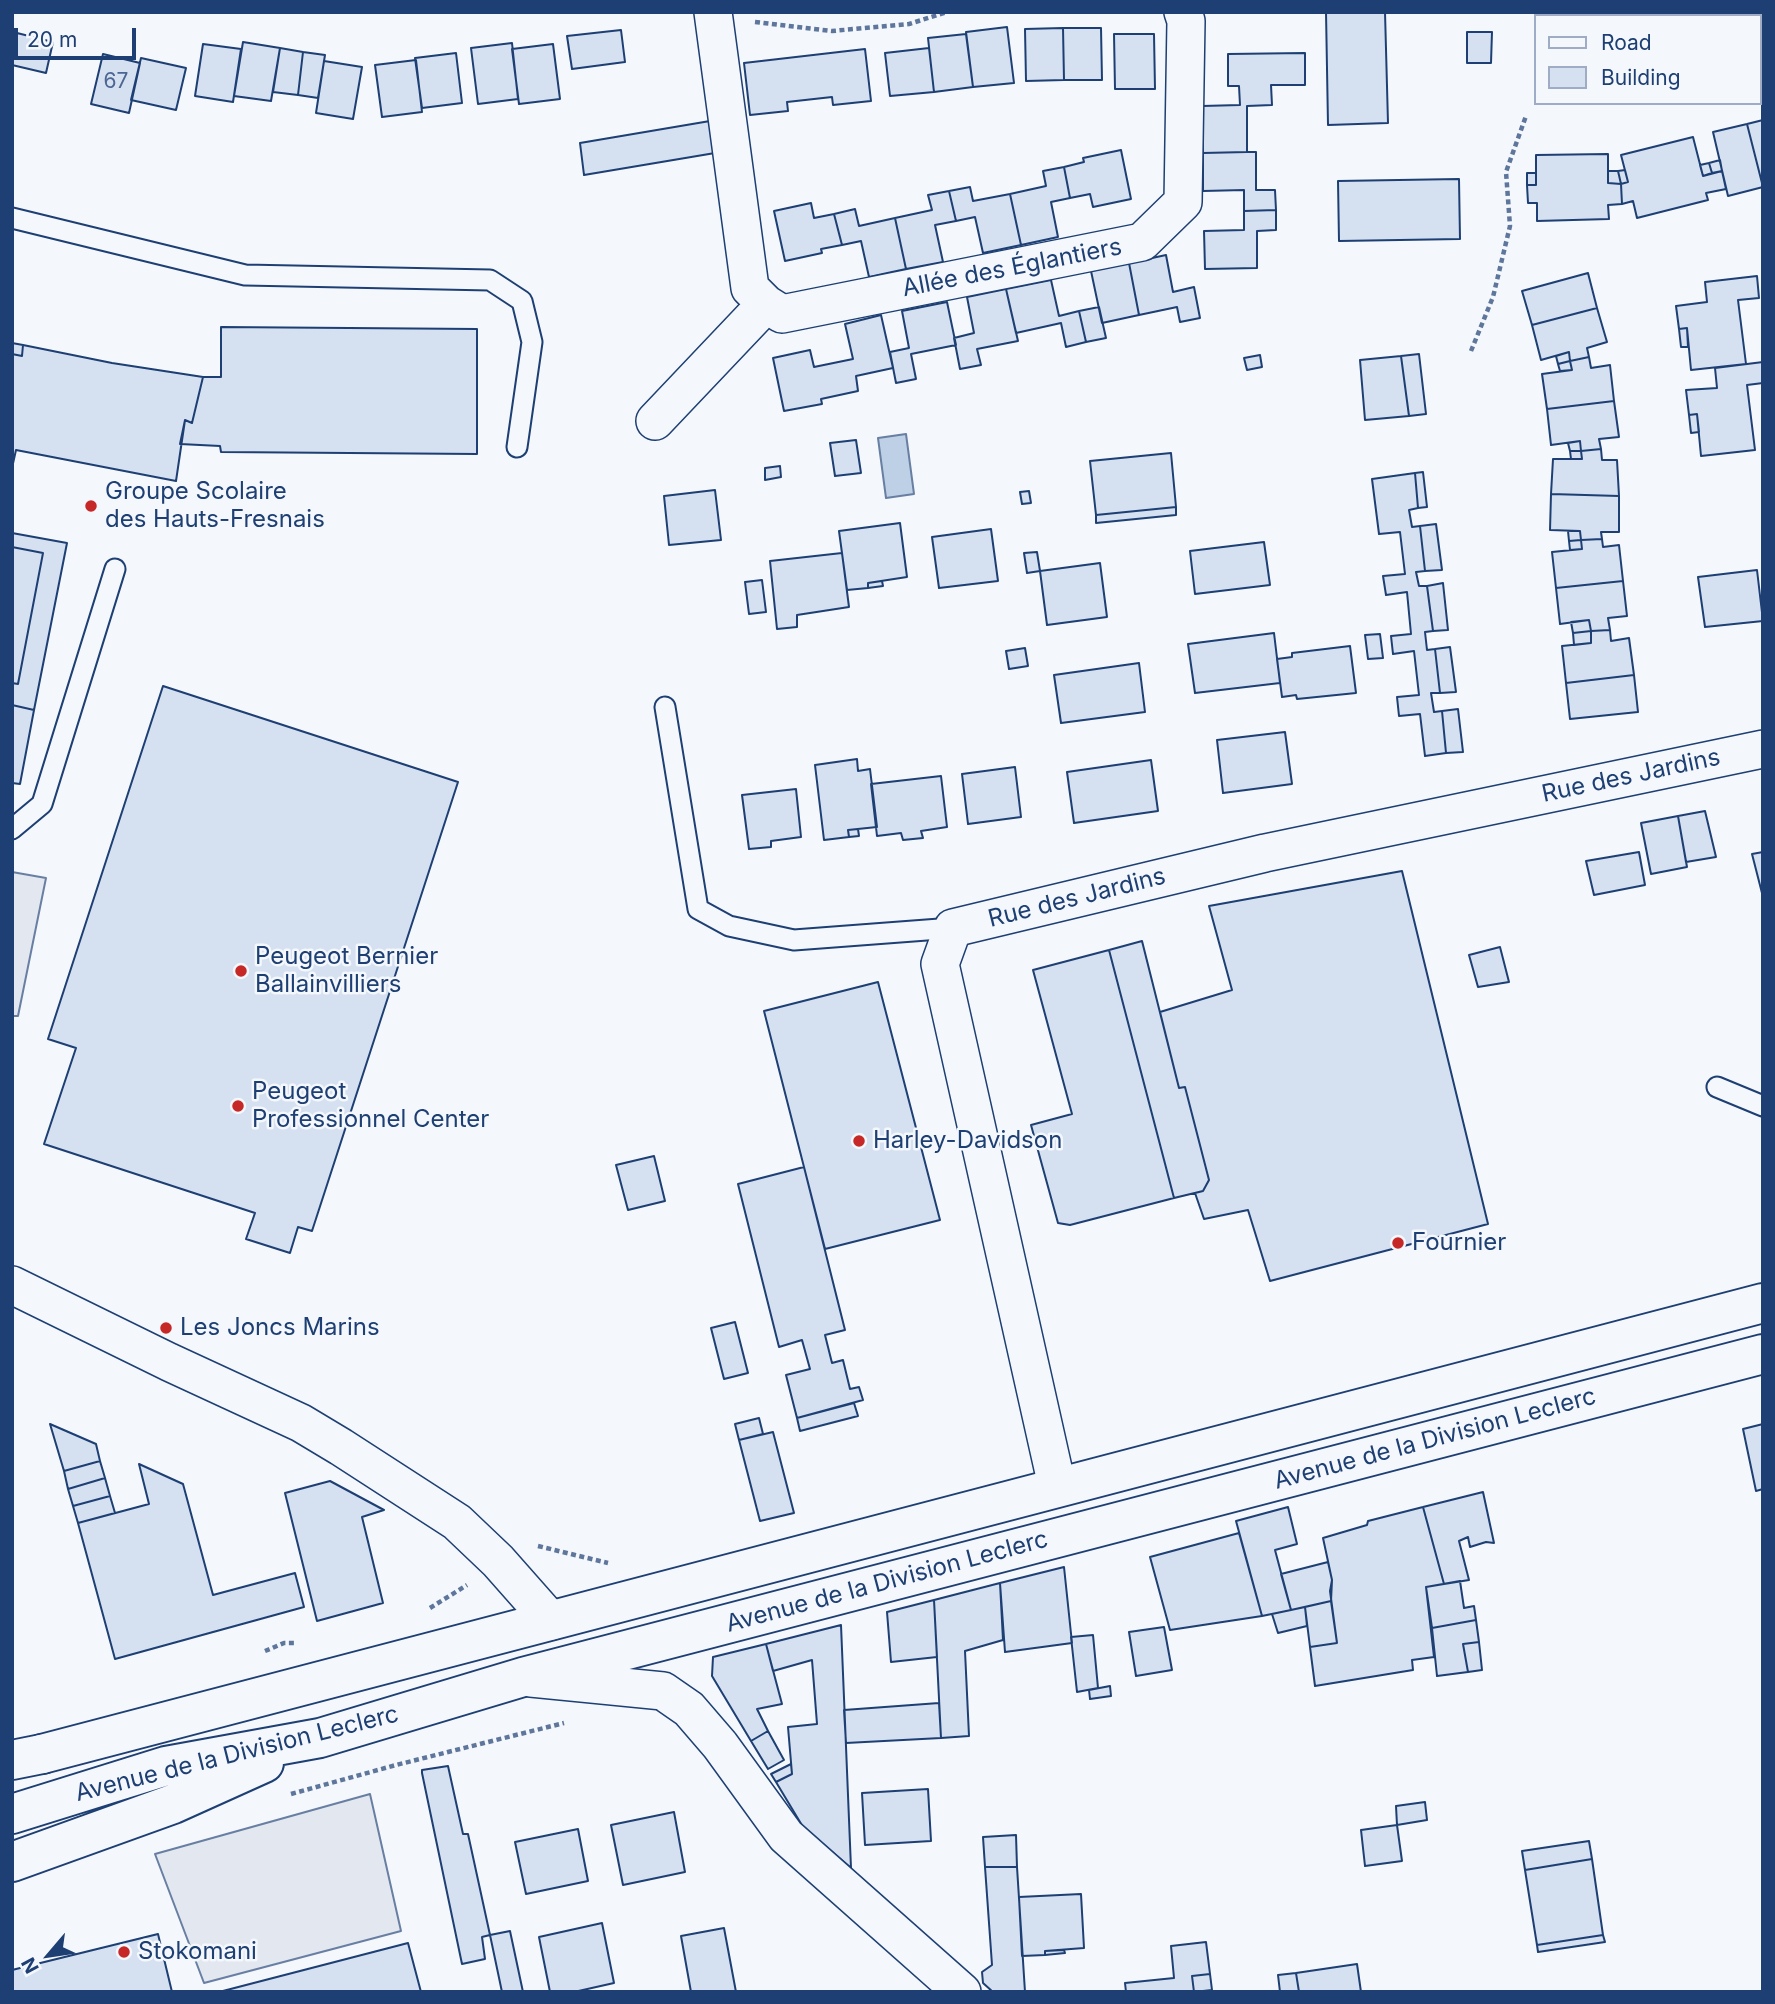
<!DOCTYPE html>
<html>
<head>
<meta charset="utf-8">
<style>
  body { margin:0 }
  #map { position:relative; width:1775px; height:2004px; overflow:hidden; background:#f4f7fb; font-family:Inter,sans-serif }
  canvas { display:block }
  .frame { position:absolute; inset:0; border:14px solid #1d3f73; pointer-events:none }
  .legend { position:absolute; left:1534px; top:14px; width:228px; height:91px; box-sizing:border-box; background:#f4f7fb; border:2px solid #9eadc5; margin:0; padding:9px 12px; list-style:none; font-size:21px; color:#1d3f73 }
  .legend li { display:flex; align-items:center; gap:14px; height:35px }
  .legend b { width:35px; border:2px solid #9eadc5 }
  .north { position:absolute; left:14px; top:1920px; width:70px; height:70px; -webkit-text-stroke:5px #f4f7fb; paint-order:stroke; rotate:241deg; font-size:19px; font-weight:700; line-height:28px; text-align:center; color:#1d3f73 }
  .north::after { content:''; display:block; margin:auto; width:24px; height:32px; background:#1d3f73; clip-path:polygon(50% 0,100% 100%,50% 72%,0 100%) }
  .scale { position:absolute; left:14px; top:28px; width:122px; height:32px; box-sizing:border-box; border:4px solid #1d3f73; border-top:0; padding-left:9px; font-size:21px; line-height:24px; white-space:nowrap; color:#1d3f73; -webkit-text-stroke:5px #f4f7fb; paint-order:stroke }
</style>
</head>
<body>
<div id="map">
<canvas width="1775" height="2004"></canvas>
<div class="frame"></div>
<ul class="legend">
<li><b style="height:9px;background:#f4f7fb"></b>Road</li>
<li><b style="height:19px;background:#d5e0f0"></b>Building</li>
</ul>
<div class="north">N</div>
<div class="scale">20 m</div>
</div>
<script>
const ctx = document.querySelector('canvas').getContext('2d');
ctx.lineJoin = 'round';
function paint(path, color) {
  ctx.fillStyle = color;
  ctx.fill(path, 'evenodd');
}
function trace(path, color, width, dash) {
  ctx.strokeStyle = color;
  ctx.lineWidth = width;
  ctx.lineCap = dash ? 'butt' : 'round';
  ctx.setLineDash(dash || []);
  ctx.stroke(path);
}
function drawText(font, color, halo, rows, align = 'center') {
  ctx.font = font + ' Inter,sans-serif';
  ctx.lineWidth = 5;
  ctx.setLineDash([]);
  ctx.textBaseline = 'middle';
  ctx.strokeStyle = halo;
  ctx.fillStyle = color;
  for (const [text, x, y, turn = 0] of rows) {
    ctx.save();
    ctx.translate(x, y);
    ctx.rotate((+turn || 0) * Math.PI / 180);
    ctx.textAlign = isNaN(turn) ? turn : align;
    if (halo) ctx.strokeText(text, 0, 0);
    ctx.fillText(text, 0, 0);
    ctx.restore();
  }
}
const parking = new Path2D(`
  M12,872L46,878L18,1016H12Z
  M370,1794L401,1931L204,1983L155,1854Z`);
paint(parking, '#e3e8f0');
trace(parking, '#687fa3', 2);
const water = new Path2D(`
  M906,434L914,494L886,498L878,438Z`);
paint(water, '#bed0e5');
trace(water, '#687fa3', 2);
const building = new Path2D(`
  M1326,12H1385L1388,123L1328,125Z
  M1543,12H1579V16H1543Z
  M1579,12H1616V16H1579Z
  M1679,12H1724V16H1679Z
  M1724,12H1763V23H1760V53L1759,16H1724Z
  M1007,27L1014,83L973,87L966,32Z
  M1063,28L1064,80L1026,81L1025,29Z
  M1063,28H1101L1102,80H1064Z
  M621,30L625,62L572,69L567,36Z
  M1467,32H1492L1491,63H1467Z
  M17,33L53,42L46,73L12,65Z
  M966,34L973,87L934,92L928,38Z
  M1114,34H1154L1155,89H1115Z
  M243,42L280,48L271,101L234,96Z
  M512,43L518,99L478,104L471,48Z
  M203,44L241,49L233,102L195,96Z
  M553,44L560,99L519,104L512,49Z
  M280,48L303,52L298,95L273,92Z
  M929,48L934,92L890,96L885,53Z
  M865,49L871,101L833,105L832,97L787,102L788,111L750,115L744,63Z
  M303,52L325,55L318,98L298,95Z
  M456,53L462,103L422,108L415,58Z
  M1305,53V85H1271L1272,105L1247,106V152L1203,153L1202,106L1240,105L1239,86H1228V54Z
  M103,54L140,63L129,113L91,104Z
  M141,58L186,68L176,110L131,100Z
  M416,60L422,112L382,117L375,65Z
  M324,61L362,67L353,119L316,113Z
  M1763,120V187L1747,124Z
  M710,121L715,153L584,175L580,143Z
  M1747,124L1763,187L1728,196L1713,132Z
  M1693,137L1703,176L1722,171L1726,189L1706,193L1708,200L1637,218L1633,201L1622,204L1621,184L1628,182L1621,155Z
  M1121,150L1131,199L1093,207L1090,194L1070,198L1064,167L1084,162L1083,158Z
  M1247,152H1256V190H1275L1276,210L1244,211V190L1203,191V153Z
  M1608,154V183L1621,184L1622,204L1608,205L1609,219L1537,221V203H1528L1527,185H1536V155Z
  M1720,160L1722,171L1712,173L1709,163Z
  M1709,163L1712,173L1703,176L1700,165Z
  M1064,167L1070,198L1051,202L1058,237L1021,245L1010,194L1046,186L1043,171Z
  M1625,170L1628,182L1621,184L1618,171Z
  M1608,171H1618L1621,184L1608,183Z
  M1527,173H1536V185H1527Z
  M1459,179L1460,239L1339,241L1338,181Z
  M970,187L973,201L1010,194L1021,245L983,253L975,217L956,221L949,191Z
  M949,191L956,221L935,225L943,262L906,269L895,218L932,210L928,195Z
  M811,203L814,218L834,214L842,245L821,249L822,253L785,261L774,211Z
  M855,209L859,226L895,218L906,269L869,277L861,241L842,245L834,214Z
  M1276,210V230L1257,231V268L1205,269L1204,231L1244,230V211Z
  M1166,255L1173,292L1194,287L1200,318L1180,322L1177,307L1139,315L1129,263Z
  M1129,263L1139,315L1102,323L1091,271Z
  M1588,273L1597,308L1532,325L1522,291Z
  M1757,276L1759,298L1738,300L1746,364L1691,370L1687,328L1679,329L1676,306L1707,302L1705,282Z
  M1051,280L1059,316L1079,311L1086,342L1066,347L1061,323L1016,333L1006,289Z
  M1006,289L1018,341L977,349L981,365L960,369L954,338L974,333L967,297Z
  M947,302L956,345L911,354L916,379L896,383L890,352L909,348L902,311Z
  M1099,307L1106,338L1086,342L1079,311Z
  M1597,308L1607,342L1587,348L1589,357L1570,361L1569,352L1541,360L1532,325Z
  M881,315L893,368L856,376L858,391L821,399L822,404L784,411L773,358L810,350L814,367L853,359L845,324Z
  M221,327L477,329V454L221,452L220,446L180,444L185,420L192,423L203,377H221Z
  M1687,328L1688,347H1681L1679,329Z
  M12,343L23,345L22,356L12,354Z
  M23,345L112,363L203,377L192,423L185,420L176,481L16,450L12,468V354L22,356Z
  M1569,352L1570,361L1558,364L1556,356Z
  M1419,354L1426,414L1409,416L1401,356Z
  M1260,355L1262,367L1247,370L1244,358Z
  M1401,356L1409,416L1365,420L1360,360Z
  M1589,357L1591,368L1610,365L1614,401L1547,409L1542,374L1572,370L1570,361Z
  M1570,361L1572,370L1560,371L1558,364Z
  M1763,362V383L1747,385L1755,450L1701,456L1697,414L1689,415L1686,390L1717,388L1715,368Z
  M1614,401L1619,437L1599,439L1601,449L1581,451L1580,441L1551,445L1547,409Z
  M1697,414L1699,432L1691,433L1689,415Z
  M856,440L861,473L835,476L830,443Z
  M1580,441L1581,451H1570L1568,443Z
  M1601,449L1602,460H1617L1619,496L1551,494L1553,459H1582L1581,451Z
  M1570,451H1581L1582,459H1571Z
  M1171,453L1176,507L1096,515L1090,461Z
  M780,466L781,477L765,480V468Z
  M1423,472L1427,507L1418,508L1415,473Z
  M1415,473L1418,508L1409,510L1412,527L1420,526L1425,571L1416,572L1419,586H1427L1433,631L1425,632L1427,650L1435,649L1440,693H1431L1434,712L1442,711L1446,753L1425,756L1420,714L1399,716L1397,697L1419,695L1414,651L1393,654L1391,636L1411,634L1407,592L1386,595L1383,576L1405,574L1400,532L1379,534L1372,479Z
  M715,490L721,540L669,545L664,496Z
  M1029,491L1031,503L1022,504L1020,492Z
  M1551,494L1619,496V532H1601L1602,539L1581,540L1580,531L1550,530Z
  M1176,507V515L1096,523V515Z
  M900,523L907,577L868,583V588L847,590L839,531Z
  M1436,524L1442,570L1425,571L1420,526Z
  M991,529L998,581L939,588L932,537Z
  M1568,531H1580L1581,540L1569,541Z
  M12,533L67,543L34,710L12,705V683L18,684L43,553L12,547Z
  M1602,539L1603,547L1619,545L1623,581L1556,588L1552,552L1582,549L1581,540Z
  M1581,540L1582,549L1570,550L1569,541Z
  M1264,542L1270,585L1195,594L1190,551Z
  M12,547L43,553L18,684L12,683Z
  M1037,552L1040,571L1027,573L1024,553Z
  M842,553L849,607L797,615V627L777,629L770,561Z
  M1100,563L1107,617L1047,625L1040,571Z
  M1757,570L1763,621L1705,627L1698,577Z
  M762,580L766,612L749,614L745,582Z
  M882,581L883,586L868,588V583Z
  M1623,581L1627,616L1608,618L1610,630L1591,631L1589,620L1560,624L1556,588Z
  M1443,583L1448,630L1433,631L1427,586Z
  M1589,620L1591,631L1573,633L1571,622Z
  M1610,630L1611,641L1629,638L1634,675L1566,683L1562,646L1591,643V631Z
  M1591,631V643L1574,645L1573,633Z
  M1274,633L1280,683L1195,693L1188,644Z
  M1380,634L1383,658L1368,659L1365,635Z
  M1350,646L1356,693L1297,699L1296,695L1282,697L1277,659L1292,657V653Z
  M1450,647L1456,692L1440,693L1435,649Z
  M1025,648L1028,666L1009,669L1006,651Z
  M1139,663L1145,712L1061,723L1054,675Z
  M1634,675L1638,712L1570,719L1566,683Z
  M163,686L458,782L312,1231L298,1227L290,1253L246,1239L255,1213L44,1144L76,1048L48,1039Z
  M12,705L34,710L20,784L12,783Z
  M1458,709L1463,752L1446,753L1442,711Z
  M1285,732L1292,784L1223,793L1217,740Z
  M857,759L858,771L870,769L877,827L848,830L849,837L824,840L815,765Z
  M1151,760L1158,811L1074,823L1067,772Z
  M1015,767L1021,817L968,824L962,774Z
  M941,776L947,827L921,831L923,838L903,840L901,833L877,836L871,784Z
  M796,789L801,837L771,841V847L749,849L742,795Z
  M1705,811L1716,857L1686,862L1678,816Z
  M1678,816L1687,867L1651,874L1641,823Z
  M858,829L859,836L849,837L848,830Z
  M1639,852L1645,885L1594,895L1586,861Z
  M1763,852V897L1752,854Z
  M1402,871L1488,1224L1270,1281L1248,1210L1204,1219L1195,1193L1203,1191L1209,1180L1185,1087L1179,1088L1160,1012L1232,990L1209,906Z
  M1142,941L1179,1088L1185,1087L1209,1180L1203,1191L1174,1198L1109,950Z
  M1500,947L1509,982L1478,987L1469,955Z
  M1109,950L1174,1198L1070,1225L1058,1223L1031,1125L1072,1114L1033,970Z
  M878,982L940,1220L825,1249L764,1011Z
  M654,1156L665,1201L628,1210L616,1165Z
  M804,1167L845,1330L825,1335L832,1363L843,1360L850,1389L859,1387L863,1400L797,1418L786,1375L810,1369L802,1340L779,1347L738,1184Z
  M735,1322L748,1373L724,1379L711,1328Z
  M854,1403L858,1416L800,1431L797,1418Z
  M759,1418L763,1434L739,1440L735,1424Z
  M50,1424L96,1444L100,1461L64,1471Z
  M1763,1424V1489L1756,1491L1743,1429Z
  M773,1432L794,1513L760,1521L739,1440Z
  M100,1461L105,1478L68,1489L64,1471Z
  M139,1464L183,1484L213,1595L295,1573L304,1607L115,1659L78,1523L149,1504Z
  M105,1478L110,1496L73,1506L68,1489Z
  M330,1481L384,1510L362,1517L383,1603L317,1621L285,1493Z
  M1483,1492L1494,1543L1486,1542L1470,1547L1468,1537L1459,1541L1469,1580L1444,1584L1423,1507Z
  M110,1496L115,1513L78,1523L73,1506Z
  M1288,1507L1297,1544L1275,1550L1291,1610L1262,1616L1236,1521Z
  M1423,1507L1444,1584L1426,1587L1434,1657L1412,1660L1413,1670L1315,1686L1310,1647L1337,1643L1330,1591L1332,1580L1323,1538L1367,1525L1368,1521Z
  M1239,1533L1262,1616L1170,1630L1150,1557Z
  M1328,1562L1332,1580L1331,1601L1291,1610L1281,1574Z
  M1064,1567L1072,1643L1005,1652L1000,1583Z
  M1460,1581L1464,1608L1474,1606L1476,1620L1432,1628L1426,1587Z
  M1000,1583L1003,1640L965,1651L969,1736L941,1738L934,1600Z
  M934,1600L937,1657L891,1662L887,1612Z
  M1331,1601L1337,1643L1310,1647L1305,1607Z
  M1305,1607L1307,1626L1278,1633L1272,1614Z
  M1476,1620L1479,1642L1463,1644L1468,1672L1437,1676L1432,1628Z
  M841,1625L851,1868L803,1827L776,1782L792,1774L788,1727L817,1724L812,1660L773,1671L766,1644Z
  M1164,1627L1172,1670L1136,1676L1129,1632Z
  M1093,1635L1098,1688L1077,1692L1071,1637Z
  M1479,1642L1482,1670L1468,1672L1463,1644Z
  M766,1644L782,1704L757,1709L768,1731L751,1741L712,1676L713,1657Z
  M1110,1686L1111,1696L1090,1699L1089,1690Z
  M939,1703L941,1738L846,1743L844,1710Z
  M768,1731L784,1760L768,1769L751,1741Z
  M791,1764L792,1774L776,1782L771,1774Z
  M448,1766L463,1834H468L490,1935L482,1937L485,1959L462,1964L422,1773V1770Z
  M928,1789L931,1841L865,1845L862,1793Z
  M1425,1802L1427,1820L1397,1825L1396,1806Z
  M674,1812L685,1872L623,1885L611,1825Z
  M1397,1825L1402,1861L1365,1866L1361,1830Z
  M578,1829L588,1881L526,1894L515,1842Z
  M1016,1835L1017,1867H985L983,1837Z
  M1589,1841L1592,1859L1525,1870L1522,1851Z
  M1592,1859L1603,1935L1537,1945L1525,1870Z
  M985,1867H1017L1025,1992H993L983,1983L982,1972L992,1965Z
  M1081,1894L1084,1948L1045,1951V1955L1022,1956L1019,1897Z
  M602,1923L614,1983L574,1992H550L539,1937Z
  M724,1928L736,1992H691L681,1936Z
  M510,1931L523,1992H502L490,1935Z
  M158,1934L172,1992H12V1970Z
  M1603,1935L1605,1942L1538,1952L1537,1945Z
  M1206,1942L1210,1974L1192,1976L1194,1992H1126L1125,1983L1174,1978L1171,1946Z
  M408,1943L421,1992H219Z
  M1064,1950L1065,1953L1045,1955V1951Z
  M1357,1964L1361,1992H1299L1296,1973Z
  M1296,1973L1299,1992H1280L1278,1975Z
  M1210,1974L1212,1990L1194,1992L1192,1976Z`);
paint(building, '#d5e0f0');
trace(building, '#1d3f73', 2);
const service = new Path2D(`
  M12,218L245,275L490,280L522,301L532,342L517,447
  M665,707L698,909L729,926L794,940L953,928
  M12,829L42,804L115,569
  M1717,1087L1763,1106`);
const minor = new Path2D(`
  M713,12L750,288L766,304L782,314L1142,242L1183,202L1186,21L1183,12
  M655,421L766,304
  M12,1285L169,1362L301,1423L341,1447L457,1522L498,1561L551,1621
  M1057,1486L940,964L953,928L1265,853L1763,749
  M531,1678L663,1691L689,1709L720,1745L786,1836L962,1992`);
const primary = new Path2D(`
  M42,1754L1763,1303
  M12,1814L166,1766L320,1738L523,1677L1763,1354
  M12,1862L173,1804L264,1763`);
const trunk = new Path2D(`
  M12,1760L42,1754`);
trace(service, '#1d3f73', 23);
trace(minor, '#1d3f73', 40);
trace(primary, '#1d3f73', 42);
trace(trunk, '#1d3f73', 42);
trace(new Path2D(`
  M755,22L832,31L909,24L947,12
  M1471,351L1493,297L1510,226L1506,172L1526,116
  M538,1546L608,1563
  M430,1608L467,1585
  M265,1651L284,1643H297
  M291,1794L396,1765L564,1723`), '#5e769c', 4.5, [5, 3.5]);
trace(service, '#f4f7fb', 19);
trace(minor, '#f4f7fb', 37);
trace(primary, '#f4f7fb', 38);
trace(trunk, '#f4f7fb', 38);
for (const [x, y, r, color] of [
  [91,506,7,"#c62828"],
  [241,971,7,"#c62828"],
  [238,1106,7,"#c62828"],
  [859,1141,7,"#c62828"],
  [1398,1243,7,"#c62828"],
  [166,1328,7,"#c62828"],
  [124,1952,7,"#c62828"]
]) {
  const dot = new Path2D();
  dot.arc(x, y, r, 0, 2 * Math.PI);
  ctx.fillStyle = color;
  ctx.fill(dot);
  trace(dot, '#f4f7fb', 2.5);
}
drawText('21px', '#4b6792', null, [
  ["67",116,82]
]);
drawText('24px', '#1d3f73', '#f4f7fb', [
  ["Allée des Églantiers",1012,268,-11],
  ["Rue des Jardins",1631,776,-12],
  ["Rue des Jardins",1077,898,-14],
  ["Avenue de la Division Leclerc",1435,1439,-15],
  ["Avenue de la Division Leclerc",887,1582,-15],
  ["Avenue de la Division Leclerc",237,1754,-14]
]);
drawText('24px', '#1d3f73', '#f4f7fb', [
  ["Groupe Scolaire",105,492],
  ["des Hauts-Fresnais",105,520],
  ["Peugeot Bernier",255,957],
  ["Ballainvilliers",255,985],
  ["Peugeot",252,1092],
  ["Professionnel Center",252,1120],
  ["Harley-Davidson",873,1141],
  ["Fournier",1412,1243],
  ["Les Joncs Marins",180,1328],
  ["Stokomani",138,1952]
], 'left');
</script>
</body>
</html>
